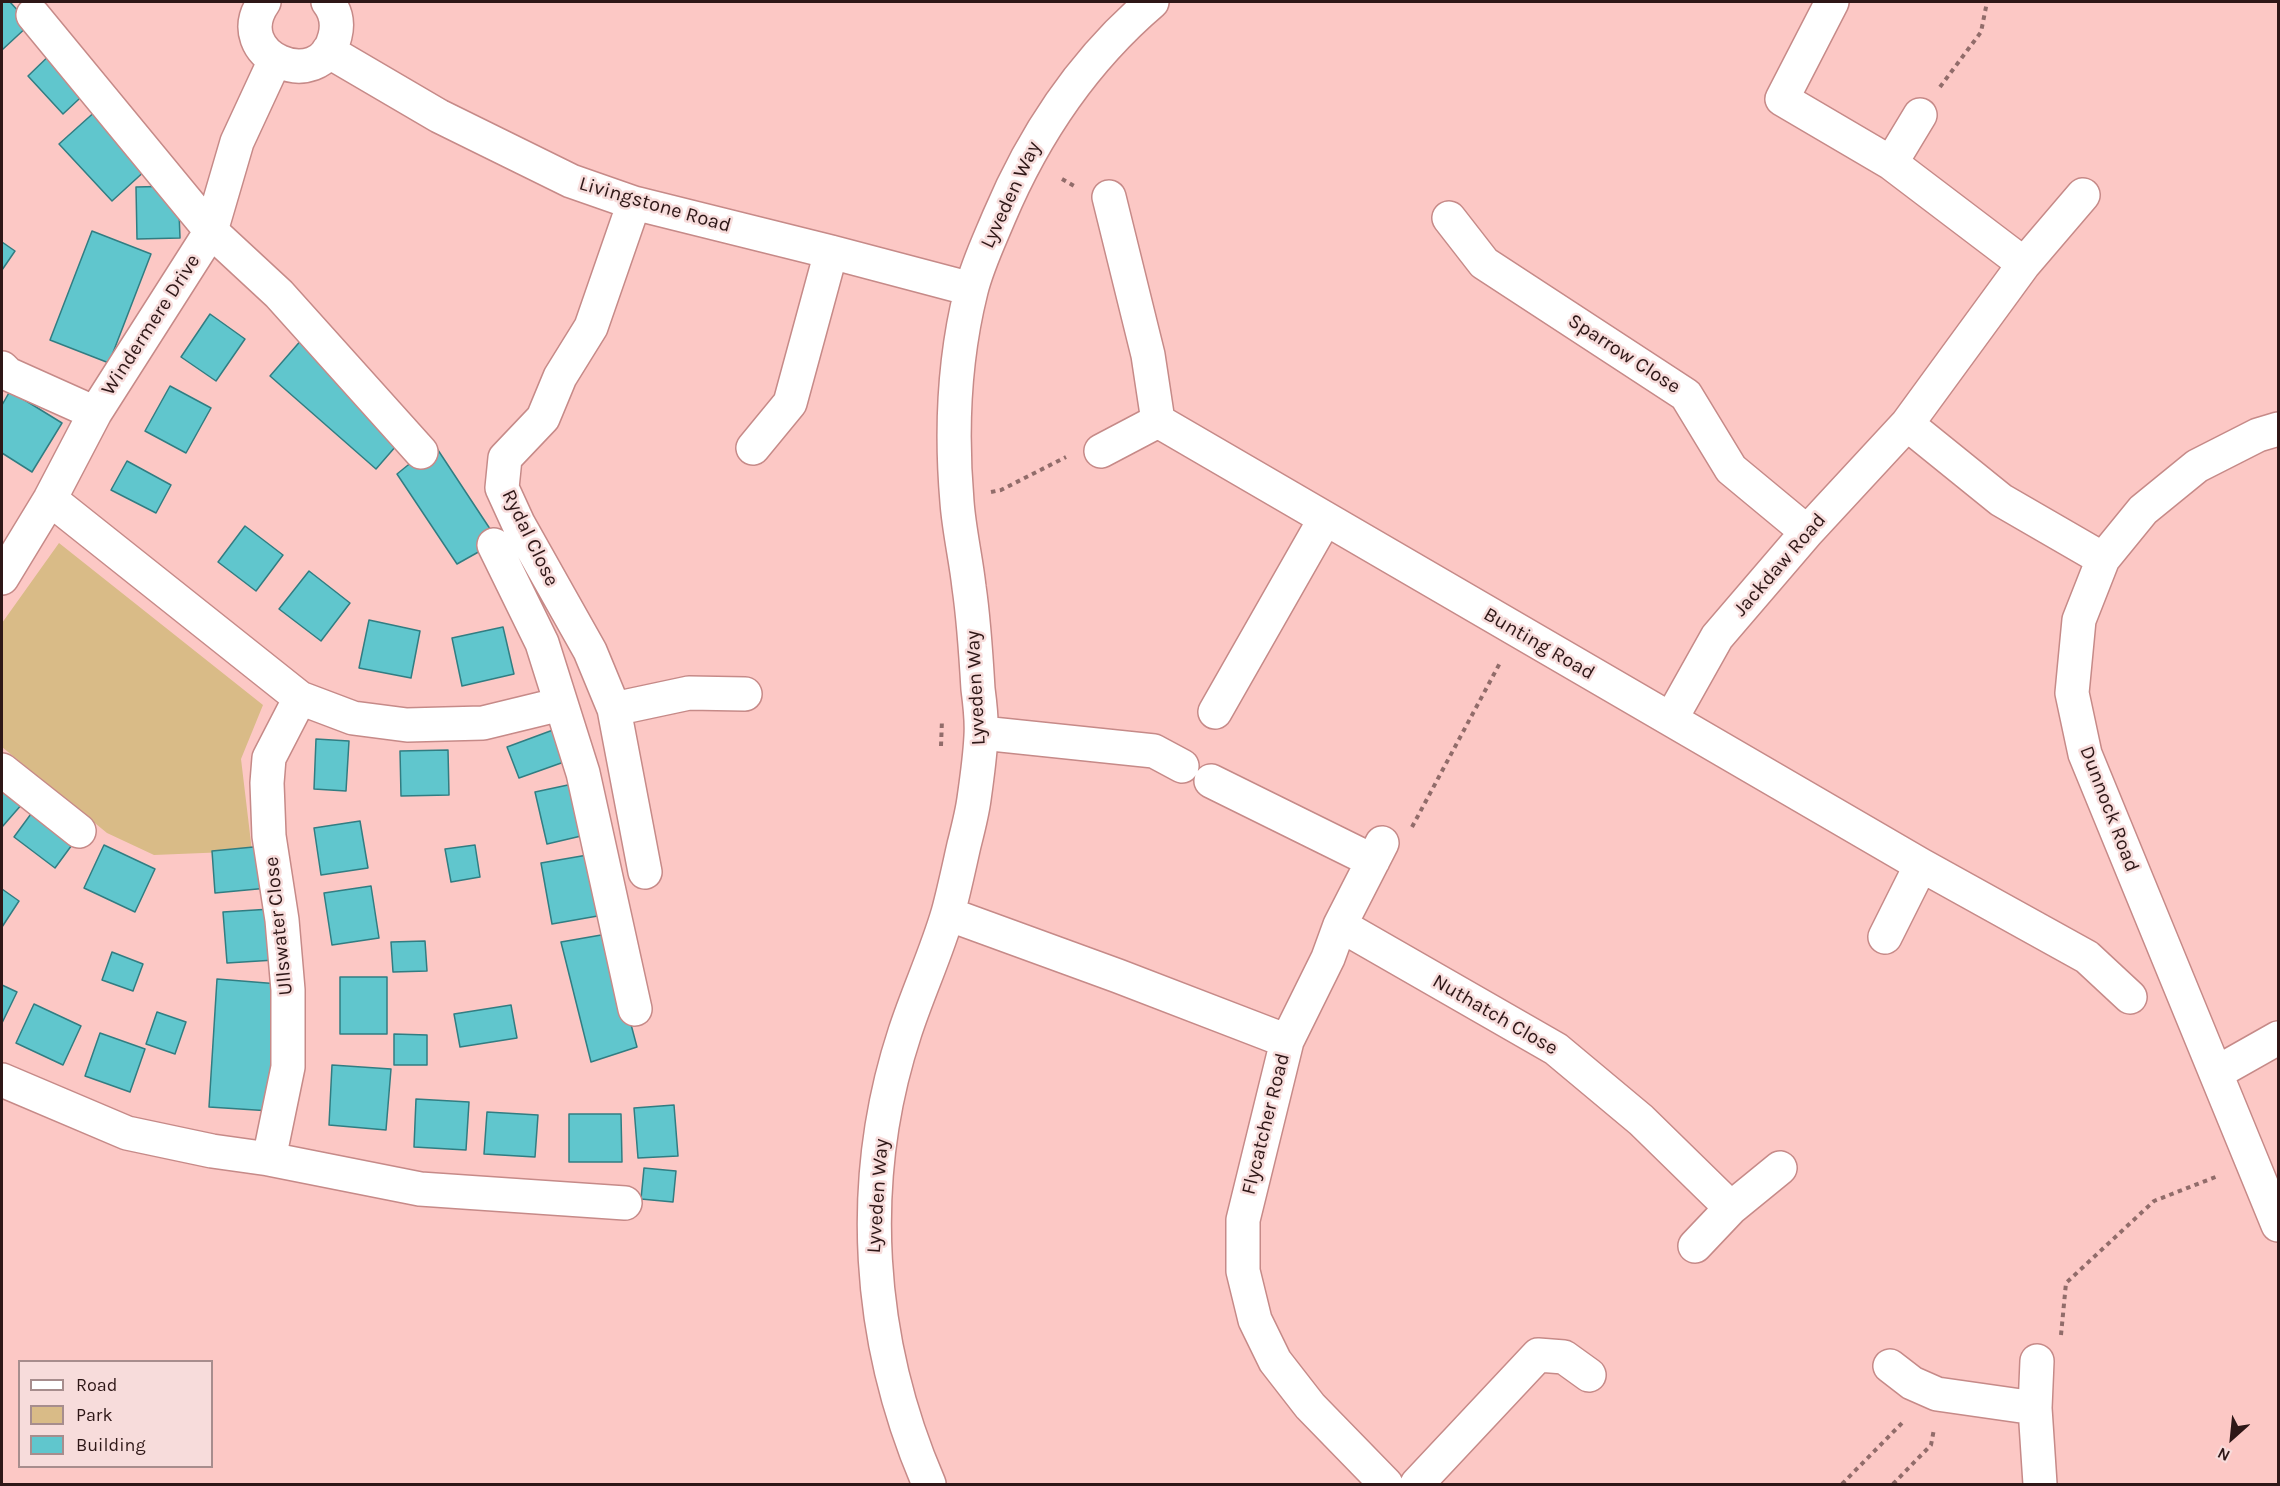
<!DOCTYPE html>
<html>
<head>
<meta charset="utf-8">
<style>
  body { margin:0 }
  #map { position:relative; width:2280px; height:1486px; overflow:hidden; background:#fcc8c5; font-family:Karla,sans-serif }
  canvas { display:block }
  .frame { position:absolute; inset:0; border:3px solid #2e1717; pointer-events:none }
  .legend { position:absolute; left:18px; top:1360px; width:195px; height:108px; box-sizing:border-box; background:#f7dcdb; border:2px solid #a78d8d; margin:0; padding:8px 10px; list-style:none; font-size:18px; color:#2e1717 }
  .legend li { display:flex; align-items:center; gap:12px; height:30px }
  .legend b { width:30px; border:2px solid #a78d8d }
  .north { position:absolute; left:2202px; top:1408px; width:60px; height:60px; -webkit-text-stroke:4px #f7dcdb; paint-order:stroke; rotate:207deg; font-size:16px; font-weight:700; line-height:24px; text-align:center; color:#2e1717 }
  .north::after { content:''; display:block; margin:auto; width:21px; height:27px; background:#2e1717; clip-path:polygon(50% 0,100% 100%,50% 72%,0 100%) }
</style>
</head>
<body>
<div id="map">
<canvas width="2280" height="1486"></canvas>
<div class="frame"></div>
<ul class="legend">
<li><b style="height:8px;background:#fff"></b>Road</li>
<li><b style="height:16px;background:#d9bb87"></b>Park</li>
<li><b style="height:16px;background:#60c6cd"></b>Building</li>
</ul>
<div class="north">N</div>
</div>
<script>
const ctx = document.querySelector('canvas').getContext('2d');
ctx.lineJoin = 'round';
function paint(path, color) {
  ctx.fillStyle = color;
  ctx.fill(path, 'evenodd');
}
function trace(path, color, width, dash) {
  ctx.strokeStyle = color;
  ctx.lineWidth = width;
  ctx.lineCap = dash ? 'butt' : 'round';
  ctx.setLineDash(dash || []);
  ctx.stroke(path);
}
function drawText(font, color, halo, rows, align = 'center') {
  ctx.font = font + ' Karla,sans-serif';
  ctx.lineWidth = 5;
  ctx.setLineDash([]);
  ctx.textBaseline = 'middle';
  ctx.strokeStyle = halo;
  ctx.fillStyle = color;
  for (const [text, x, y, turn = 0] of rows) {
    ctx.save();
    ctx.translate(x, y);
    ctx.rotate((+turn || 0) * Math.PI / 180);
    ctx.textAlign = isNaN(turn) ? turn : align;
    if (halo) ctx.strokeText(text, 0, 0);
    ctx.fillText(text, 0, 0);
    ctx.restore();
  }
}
paint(new Path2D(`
  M59,543L263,705L241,759L252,851L154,855L107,833L2,747V623Z`), '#d9bb87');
const building = new Path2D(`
  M2,2H10L30,24L2,50Z
  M58,47L94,85L63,114L28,76Z
  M108,100L160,157L112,201L59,144Z
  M178,186L180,238L137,239L136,187Z
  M92,231L151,254L109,363L50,340Z
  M2,242L15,251L2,270Z
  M210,314L245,339L216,381L181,357Z
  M310,330L416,423L376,469L270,376Z
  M170,386L211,408L186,453L145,431Z
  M10,391L62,423L32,472L2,453V405Z
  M434,444L498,541L457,564L397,474Z
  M127,461L171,485L156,513L111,490Z
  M245,526L283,555L256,591L218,562Z
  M309,571L350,603L321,641L279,609Z
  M369,620L420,631L411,678L359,668Z
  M503,627L514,674L462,686L452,638Z
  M553,730L564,762L519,778L507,747Z
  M316,739L349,741L346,791L314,789Z
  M448,750L449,795L401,796L400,751Z
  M2,771L30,795L2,827Z
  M582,782L594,833L547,844L535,792Z
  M39,803L80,834L55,868L14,837Z
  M360,821L368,868L321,875L314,828Z
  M104,845L155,869L135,912L84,888Z
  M475,845L480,877L451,882L445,849Z
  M264,846L268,888L215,893L212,851Z
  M599,853L609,914L552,924L541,863Z
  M371,886L379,938L332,945L324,893Z
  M2,889L19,901L2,927Z
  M271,909L275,960L227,963L223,912Z
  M607,934L637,1047L591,1062L561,942Z
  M425,941L427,971L393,972L391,942Z
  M112,952L143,964L133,991L102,980Z
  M340,977H387V1034H340Z
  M217,979L279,984L271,1111L209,1107Z
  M2,985L17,992L2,1023Z
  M34,1004L81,1026L63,1065L16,1043Z
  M511,1005L517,1038L460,1047L454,1014Z
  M157,1012L186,1022L175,1054L146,1044Z
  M100,1033L145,1049L130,1092L85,1076Z
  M394,1034L427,1035V1065H394Z
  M332,1065L391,1069L386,1130L329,1125Z
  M416,1099L469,1102L466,1150L414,1147Z
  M674,1105L678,1156L638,1158L634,1108Z
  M487,1112L538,1115L535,1157L484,1154Z
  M569,1114H621L622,1162H569Z
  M644,1168L676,1171L673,1202L641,1199Z`);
paint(building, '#60c6cd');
trace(building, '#317d82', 1.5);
const minor = new Path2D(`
  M264,2C226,56 321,96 335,36C338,24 336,12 328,2
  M1832,2L1782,99L1891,163L2024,264
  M33,15L211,231L279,294L421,452
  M328,51L439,116L571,181L634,203L831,252L971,289
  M1891,163L1920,115
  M2083,195L2024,264L1907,424L2001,500L2103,559
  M634,203L591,327L560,377L543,418L505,458L502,488L518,523L590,651L614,709L645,872
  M1449,218L1484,263L1686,395L1731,469L1807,532
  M2,368L8,374L95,413
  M1158,421L1921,865L2087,957L2130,997
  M2278,429L2258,435L2197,466L2143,510L2103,559L2079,620L2072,693L2085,754L2278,1225
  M753,448L790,403L831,252
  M1101,451L1158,421L1148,355L1109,197
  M50,499L300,698L353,718L407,725L483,723L561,704
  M494,545L542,643L583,773L635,1009
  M2,578L50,499L95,413L211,231L237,142L275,60
  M614,709L689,693L745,694
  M1215,712L1325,519
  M1671,719L1717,637L1807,532L1907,424
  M982,733L1154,751L1182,766
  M2,770L79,831
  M1211,781L1373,861
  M948,914L1118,976L1287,1041L1243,1220V1271L1255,1320L1275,1361L1310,1406L1386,1484
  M1340,925L1382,843
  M1885,937L1921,865
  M1287,1041L1328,958L1340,925L1556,1049L1641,1120L1731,1208
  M2216,1073L2278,1038
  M2,1080L127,1133L212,1151L269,1159L420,1189L625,1203
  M269,1159L288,1067V990L282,920L269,836L267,783L269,758L300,698
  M1695,1246L1731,1208L1780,1168
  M2037,1361L2035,1408L2040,1484
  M1890,1366L1912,1383L1937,1394L2035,1408
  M929,1484C867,1341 856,1181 905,1032C918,992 936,954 948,913C954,891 959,867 964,845C968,829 972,814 974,799C977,778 980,757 981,736C982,721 980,704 978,689C976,655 974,621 969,587C966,559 959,530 957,502C951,432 954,359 971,291C977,266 989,241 999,217C1034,134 1083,61 1152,2
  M1417,1484L1538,1355L1564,1357L1589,1375`);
trace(minor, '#c68a88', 36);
trace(new Path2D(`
  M1940,87L1981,32L1987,2
  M1062,179L1076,187
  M991,492L1001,490L1066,457
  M941,746L942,720
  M1412,827L1501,661
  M2061,1335L2066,1283L2154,1201L2218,1176
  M1842,1484L1905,1420
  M1893,1484L1931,1445L1934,1429`), '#916c6a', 4, [4.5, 4.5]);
trace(minor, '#fff', 33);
drawText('20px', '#2e1717', '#f7dcdb', [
  ["Lyveden Way",1011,195,-65],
  ["Livingstone Road",655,205,16],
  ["Windermere Drive",151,325,-57],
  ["Sparrow Close",1624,354,33],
  ["Rydal Close",530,538,64],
  ["Jackdaw Road",1780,565,-49],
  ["Bunting Road",1539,644,30],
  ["Lyveden Way",976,688,-93],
  ["Dunnock Road",2109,809,69],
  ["Ullswater Close",279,926,-96],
  ["Nuthatch Close",1495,1015,30],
  ["Flycatcher Road",1266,1124,-76],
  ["Lyveden Way",878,1196,-86]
]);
</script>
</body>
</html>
